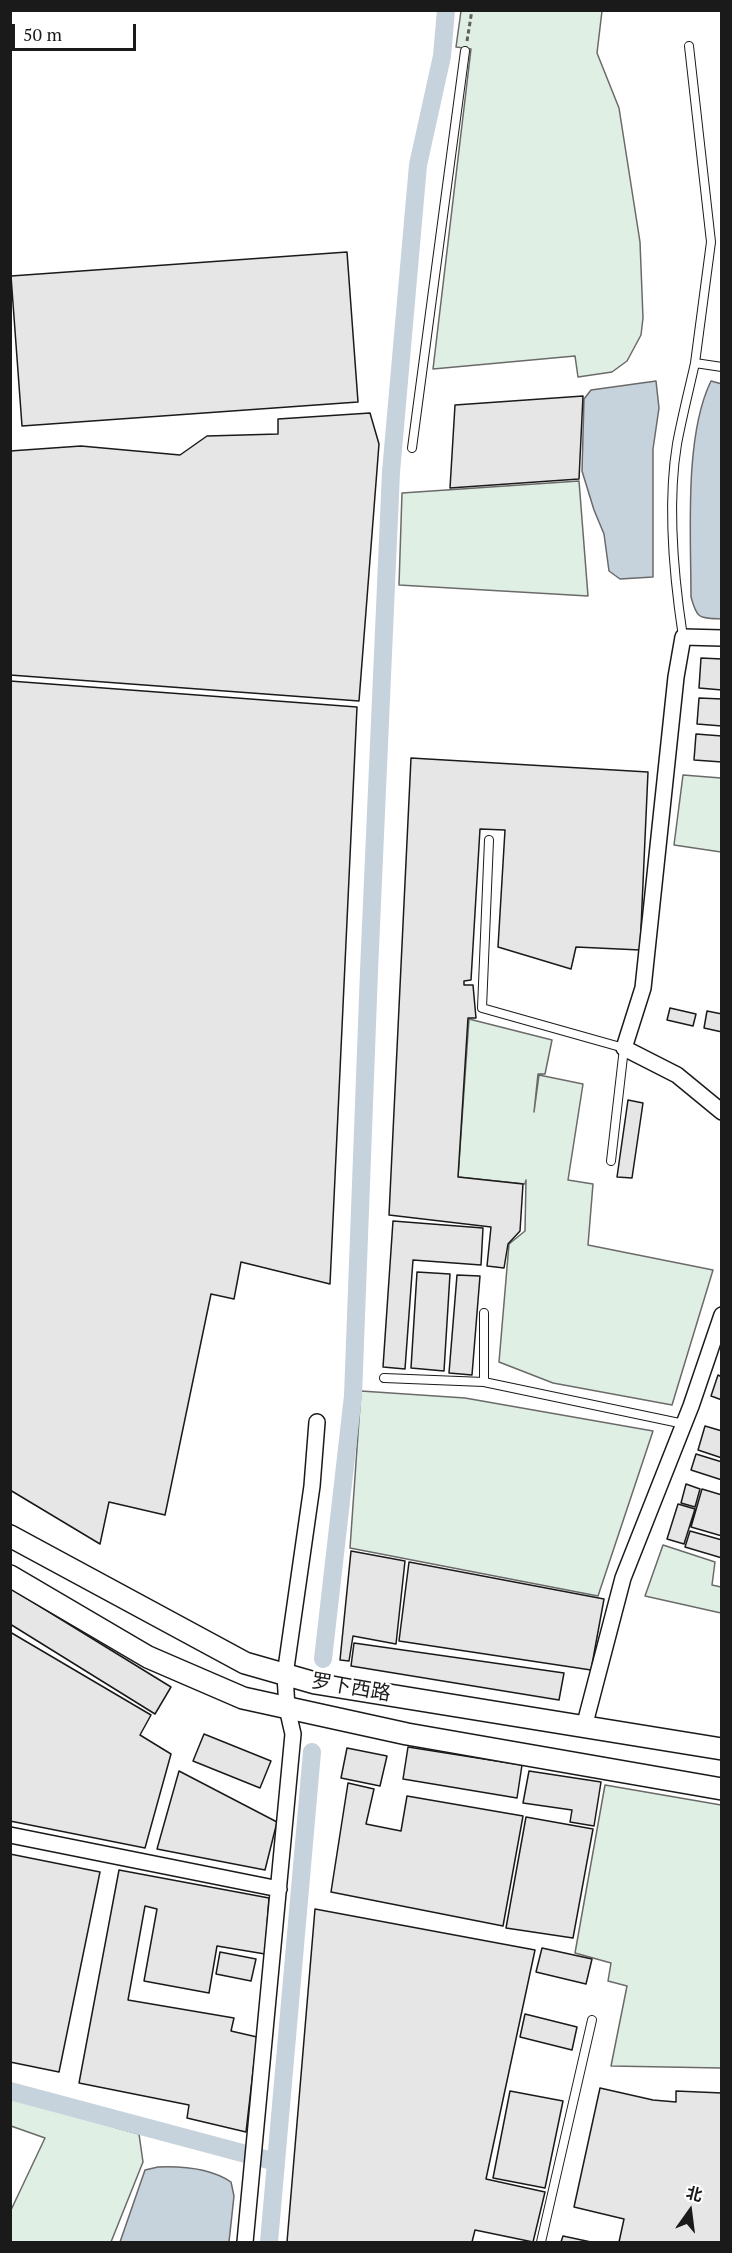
<!DOCTYPE html>
<html>
<head>
<meta charset="utf-8">
<style>
  body { margin:0 }
  #map { position:relative; width:732px; height:2253px; overflow:hidden; background:#fff; font-family:"PT Serif","Noto Sans SC",serif }
  canvas { display:block }
  .frame { position:absolute; inset:0; border:12px solid #1a1a1a; pointer-events:none }
  .north { position:absolute; left:660px; top:2181px; width:60px; height:60px; -webkit-text-stroke:4px #fff; paint-order:stroke; rotate:14deg; font-size:16px; font-weight:700; line-height:24px; text-align:center; color:#1a1a1a }
  .north::after { content:''; display:block; margin:auto; width:21px; height:27px; background:#1a1a1a; clip-path:polygon(50% 0,100% 100%,50% 72%,0 100%) }
  .scale { position:absolute; left:12px; top:24px; width:124px; height:27px; box-sizing:border-box; border:3px solid #1a1a1a; border-top:0; padding-left:8px; font-size:18px; line-height:21px; white-space:nowrap; color:#1a1a1a; -webkit-text-stroke:4px #fff; paint-order:stroke }
</style>
</head>
<body>
<div id="map">
<canvas width="732" height="2253"></canvas>
<div class="frame"></div>
<div class="north">北</div>
<div class="scale">50 m</div>
</div>
<script>
const ctx = document.querySelector('canvas').getContext('2d');
ctx.lineJoin = 'round';
function paint(path, color) {
  ctx.fillStyle = color;
  ctx.fill(path, 'evenodd');
}
function trace(path, color, width, dash) {
  ctx.strokeStyle = color;
  ctx.lineWidth = width;
  ctx.lineCap = dash ? 'butt' : 'round';
  ctx.setLineDash(dash || []);
  ctx.stroke(path);
}
function drawText(font, color, halo, rows, align = 'center') {
  ctx.font = font + ' "PT Serif","Noto Sans SC",serif';
  ctx.lineWidth = 4.5;
  ctx.setLineDash([]);
  ctx.textBaseline = 'middle';
  ctx.strokeStyle = halo;
  ctx.fillStyle = color;
  for (const [text, x, y, turn = 0] of rows) {
    ctx.save();
    ctx.translate(x, y);
    ctx.rotate((+turn || 0) * Math.PI / 180);
    ctx.textAlign = isNaN(turn) ? turn : align;
    if (halo) ctx.strokeText(text, 0, 0);
    ctx.fillText(text, 0, 0);
    ctx.restore();
  }
}
const green = new Path2D(`
  M461,11H602L597,53L619,108L640,242L643,318L641,335L627,361L612,372L578,377L575,356L433,369L471,49L456,47Z
  M579,481L588,596L399,585L402,493Z
  M683,775L721,778V852L674,845Z
  M469,1019L552,1040L545,1074H538L534,1112L539,1075L583,1084L568,1180L593,1184L588,1245L713,1270L672,1405L553,1383L499,1362L509,1244L525,1231L526,1180L525,1184L458,1177Z
  M361,1391L465,1398L653,1431L598,1596L350,1548Z
  M663,1545L715,1562L712,1585L721,1587V1613L645,1596Z
  M605,1785L721,1805V2068L611,2066L627,1986L608,1981L611,1963L575,1953Z
  M11,2098L139,2134L143,2162L111,2242H11V2210L45,2138L11,2126Z`);
paint(green, '#e0efe3');
trace(green, '#6a6a6a', 1.5);
const water = new Path2D(`
  M656,381L659,408L653,449V577L620,579L609,571L604,534L594,510L582,471L584,399L591,390Z
  M711,381L722,384L721,619C699,618 697,619 691,597C691,535 684,436 711,381Z
  M158,2167C183,2166 210,2168 231,2182L234,2196L229,2242H120L145,2170Z`);
paint(water, '#c6d2dc');
trace(water, '#6a6a6a', 1.5);
trace(new Path2D(`
  M323,1659L353,1396L369,971L391,472L418,165L442,56L446,10
  M10,2091L276,2162
  M269,2242L312,1752`), '#c6d2dc', 18);
const building = new Path2D(`
  M347,252L358,402L22,426L11,276Z
  M583,396L579,479L450,488L455,405Z
  M370,413L379,444L359,701L10,675V451L81,446L180,455L207,436L278,434V419Z
  M701,658L722,659V690L699,688Z
  M10,681L357,707L330,1284L241,1262L234,1299L211,1294L165,1515L109,1502L100,1544L10,1490Z
  M699,698L722,699V726L697,724Z
  M696,734L722,736V762L694,760Z
  M411,758L648,772L640,950L576,947L571,969L498,947L505,830L480,829L471,980L464,981V985H473L476,1018H468L458,1177L523,1184L520,1231L508,1244L504,1268L487,1266L491,1227L389,1215Z
  M670,1008L696,1014L693,1026L667,1020Z
  M707,1011L722,1014V1032L704,1028Z
  M628,1100L643,1103L632,1178L617,1177Z
  M393,1221L483,1228L481,1265L413,1260L405,1369L383,1367Z
  M417,1272L450,1274L444,1371L411,1368Z
  M457,1275L480,1276L472,1375L449,1373Z
  M718,1375L722,1377V1400L711,1396Z
  M705,1426L722,1431V1458L698,1450Z
  M696,1454L722,1462V1480L691,1470Z
  M686,1484L700,1489L695,1507L681,1503Z
  M702,1489L722,1495V1536L691,1527Z
  M678,1504L695,1509L684,1544L667,1539Z
  M690,1531L722,1540V1558L685,1547Z
  M351,1551L405,1561L396,1644L353,1636L349,1661L340,1660Z
  M409,1562L604,1599L591,1670L399,1641Z
  M10,1588L171,1687L155,1714L10,1624Z
  M10,1632L151,1715L140,1735L171,1754L145,1848L10,1821Z
  M354,1643L564,1673L559,1700L351,1666Z
  M204,1734L271,1761L260,1788L193,1761Z
  M408,1747L522,1765L517,1798L403,1779Z
  M347,1748L387,1756L380,1786L341,1778Z
  M179,1771L277,1822L265,1870L157,1849Z
  M529,1771L601,1782L594,1826L570,1822L572,1810L523,1803Z
  M348,1783L374,1789L366,1824L401,1831L407,1796L523,1816L503,1926L331,1892Z
  M526,1817L593,1829L573,1938L506,1928Z
  M10,1854L100,1872L59,2072L10,2062Z
  M119,1870L269,1898L265,1954L217,1946L209,1993L144,1981L157,1909L145,1906L128,2000L234,2018L231,2031L257,2037L246,2132L187,2118L189,2105L79,2083Z
  M315,1909L535,1950L486,2179L545,2192L533,2242L475,2230L472,2242H287Z
  M542,1948L592,1959L586,1984L536,1972Z
  M220,1952L256,1959L251,1981L216,1974Z
  M525,2014L577,2027L572,2050L520,2037Z
  M600,2088L653,2100L676,2102V2091L722,2093V2242H619L624,2219L574,2207Z
  M510,2091L563,2101L545,2188L493,2178Z
  M563,2236L591,2242H561Z`);
paint(building, '#e6e6e6');
trace(building, '#1a1a1a', 1.5);
const service = new Path2D(`
  M689,46L711,242L695,363L722,367
  M412,448L465,51
  M683,637C674,578 667,504 677,444C682,417 689,390 695,363
  M489,840L482,1008L624,1048L611,1161
  M384,1378L484,1382L684,1424
  M484,1382V1313
  M541,2242L592,2020`);
const minor = new Path2D(`
  M722,638L683,637L676,677L643,988L624,1048L677,1075L722,1112
  M584,1727L623,1578L691,1406L722,1315
  M10,1835L279,1889
  M245,2242L293,1734L287,1708L285,1675L312,1486L317,1422`);
const secondary = new Path2D(`
  M10,1536L245,1663L315,1683L722,1749
  M10,1576L148,1657L243,1698L407,1734L722,1789`);
trace(service, '#1a1a1a', 10);
trace(minor, '#1a1a1a', 18);
trace(secondary, '#1a1a1a', 24);
trace(new Path2D(`
  M467,41L472,10`), '#5f5f5f', 3, [4.5, 3]);
trace(service, '#fff', 8);
trace(minor, '#fff', 15);
trace(secondary, '#fff', 21);
drawText('20px', '#1a1a1a', '#fff', [
  ["罗下西路",351,1688,10]
]);
</script>
</body>
</html>
